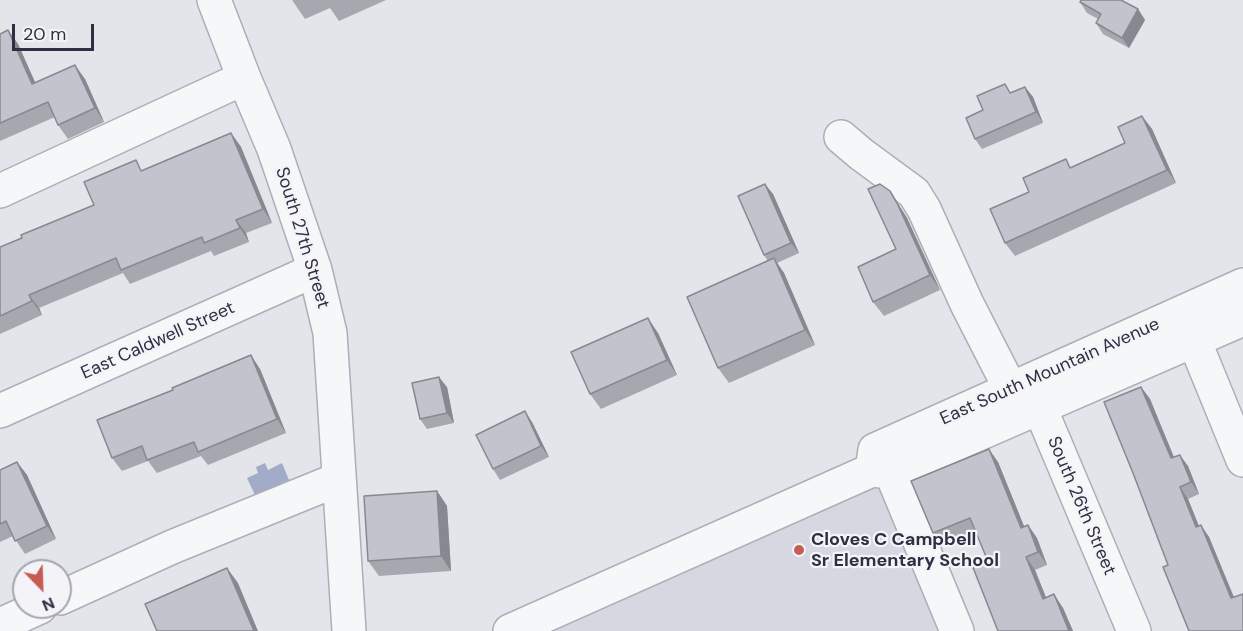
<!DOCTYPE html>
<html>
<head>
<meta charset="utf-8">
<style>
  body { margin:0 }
  #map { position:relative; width:1243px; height:631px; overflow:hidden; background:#e4e5eb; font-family:"DM Sans",sans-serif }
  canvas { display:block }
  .north { position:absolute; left:12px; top:559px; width:60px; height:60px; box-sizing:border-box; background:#f4f4f8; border:2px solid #a4a5af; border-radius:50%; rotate:157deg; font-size:16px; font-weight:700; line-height:24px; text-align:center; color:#2d2f42 }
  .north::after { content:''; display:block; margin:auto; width:21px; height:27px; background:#c65d53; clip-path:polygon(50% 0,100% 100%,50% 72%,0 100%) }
  .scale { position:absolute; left:12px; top:24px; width:82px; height:27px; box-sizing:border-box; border:3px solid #2d2f42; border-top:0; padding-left:8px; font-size:18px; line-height:21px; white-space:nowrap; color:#2d2f42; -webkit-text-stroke:4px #f4f4f8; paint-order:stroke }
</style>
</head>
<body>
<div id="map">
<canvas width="1243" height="631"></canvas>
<div class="north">N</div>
<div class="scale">20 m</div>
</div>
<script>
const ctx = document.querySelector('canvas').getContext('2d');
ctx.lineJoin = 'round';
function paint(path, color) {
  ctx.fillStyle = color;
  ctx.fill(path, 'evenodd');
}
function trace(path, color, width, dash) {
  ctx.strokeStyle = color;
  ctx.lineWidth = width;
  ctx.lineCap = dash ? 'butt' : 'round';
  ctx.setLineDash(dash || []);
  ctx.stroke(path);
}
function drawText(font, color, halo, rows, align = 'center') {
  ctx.font = font + ' "DM Sans",sans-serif';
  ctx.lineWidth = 4.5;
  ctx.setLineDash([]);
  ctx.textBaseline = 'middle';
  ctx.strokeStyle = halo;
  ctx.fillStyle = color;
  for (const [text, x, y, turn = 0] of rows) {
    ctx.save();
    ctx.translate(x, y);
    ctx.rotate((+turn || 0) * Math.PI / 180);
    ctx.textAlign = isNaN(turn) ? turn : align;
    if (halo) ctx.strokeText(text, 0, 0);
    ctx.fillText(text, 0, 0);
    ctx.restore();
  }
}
paint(new Path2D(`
  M872,470L940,631H510Z`), '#d6d7e0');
paint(new Path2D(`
  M265,463L268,470L282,463L289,480L255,495L247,478L258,473L256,467Z`), '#a2abc8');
const minor = new Path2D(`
  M214,0L244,78L274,149L315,270L330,333L349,631
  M841,137L861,154L914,193L924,209L967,304L1011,390
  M0,191L244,78
  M1194,340L1243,460
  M1032,389L1134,631
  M0,411L315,270
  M872,470L875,450L1243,285
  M891,472L957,631
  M60,598L172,547L339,479
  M0,625L40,607
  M510,631L872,470L891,472L1243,319`);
trace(minor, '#adaeb8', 36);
trace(minor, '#f6f7f9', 33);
paint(new Path2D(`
  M292,0H386L339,21L330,8L305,19Z
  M1080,2L1138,9L1145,20L1129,48L1103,34L1096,23L1098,19L1087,13Z
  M8,30L18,44L35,82L85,79L104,122L68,139L58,125L55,117L0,141V34Z
  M1025,87L1033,97L1043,123L982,149L975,139L983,110L1011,93Z
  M1142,116L1152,129L1176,183L1015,256L1005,243L1029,192L1072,167L1125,143Z
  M231,133L241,147L272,223L246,233L249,242L214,256L211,251L130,284L123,273L39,308L42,315L0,334V247L94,205L143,170Z
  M890,191L907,218L940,290L884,316L873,302L896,249Z
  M773,194L799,253L777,263L784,273L815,345L729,383L718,368L768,261L764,255Z
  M658,333L677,375L601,409L590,394Z
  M260,369L286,433L208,465L201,456L157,473L148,461L122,471L112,458Z
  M447,387L454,423L427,429L420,419Z
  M1141,387L1150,399L1174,457L1188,466L1199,494L1188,499L1199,526L1209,537L1234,597L1243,631L1168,565Z
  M532,422L549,457L500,480L493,469Z
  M17,462L27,475L56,539L25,554L13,536L0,542V470Z
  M998,462L1024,526L1028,525L1037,538L1047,565L1035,570L1046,598L1063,608L1073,631L987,559L976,532L942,546L933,533Z
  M437,491L447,506L451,571L379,576L368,561Z`), '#a6a8b0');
paint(new Path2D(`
  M1138,9L1145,20L1129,48L1122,38Z
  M8,30L18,44L42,98L32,84Z
  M75,65L85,79L104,122L95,108Z
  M1025,87L1033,97L1043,123L1036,112Z
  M1142,116L1152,129L1176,183L1167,170Z
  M231,133L241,147L272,223L263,209Z
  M765,184L773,194L799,253L791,243Z
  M890,191L907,218L940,290L930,275Z
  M236,220L246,233L249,242L240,228Z
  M774,258L784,273L815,345L805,330Z
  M29,295L39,308L42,315L32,301Z
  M648,318L658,333L677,375L667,360Z
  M251,355L260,369L286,433L277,419Z
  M439,377L447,387L454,423L447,413Z
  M1141,387L1150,399L1179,470L1171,458Z
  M525,411L532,422L549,457L541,446Z
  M989,449L998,462L1030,541L1021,528Z
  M1180,455L1188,466L1199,494L1191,482Z
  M17,462L27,475L56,539L47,526Z
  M1180,487L1188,499L1204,539L1196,527Z
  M437,491L447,506L451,571L441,556Z
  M1028,525L1037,538L1047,565L1038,552Z
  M1201,525L1209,537L1239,610L1231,598Z
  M1026,557L1035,570L1052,612L1043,599Z
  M227,568L238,583L258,631H254Z
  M1054,594L1063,608L1073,631H1069Z`), '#878890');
const building = new Path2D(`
  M1081,0H1121L1138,9L1122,38L1096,23L1101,14L1080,2Z
  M8,30L32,84L75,65L95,108L58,125L48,102L0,123V34Z
  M1005,84L1010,93L1025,87L1036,112L975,139L966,118L983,110L977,96Z
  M1142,116L1167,170L1005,243L990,209L1029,192L1023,178L1066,159L1070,168L1125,143L1118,127Z
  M231,133L263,209L236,220L240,228L204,243L202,237L121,270L116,258L29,295L32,301L0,316V247L22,238L21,235L94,205L84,182L136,160L141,171Z
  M765,184L791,243L764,255L738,196Z
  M880,184L890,191L897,203L930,275L873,302L858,267L896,249L868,189Z
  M774,258L805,330L718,368L687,297Z
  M648,318L667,360L590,394L571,352Z
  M251,355L277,419L198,452L194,442L147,460L142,446L112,458L97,420L173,390L172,388Z
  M439,377L447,413L420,419L412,383Z
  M1141,387L1171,458L1180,455L1191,482L1180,487L1196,527L1201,525L1231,598L1243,594V631H1189L1163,567L1168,565L1133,473L1104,402Z
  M525,411L541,446L493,469L476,435Z
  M989,449L1021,528L1028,525L1038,552L1026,557L1043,599L1054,594L1069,631H998L972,565L987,559L970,518L933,533L911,481Z
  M17,462L47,526L15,541L6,521L0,524V470Z
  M437,491L441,556L368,561L364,496Z
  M227,568L254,631H157L145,604Z`);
paint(building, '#c1c3cd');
trace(building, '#878890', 1.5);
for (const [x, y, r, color] of [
  [799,550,6,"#c65d53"]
]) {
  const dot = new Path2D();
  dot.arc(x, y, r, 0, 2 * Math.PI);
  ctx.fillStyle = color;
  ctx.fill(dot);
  trace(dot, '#f4f4f8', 2);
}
drawText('18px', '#2d2f42', '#f4f4f8', [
  ["South 27th Street",302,238,73],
  ["East Caldwell Street",158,341,-24],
  ["East South Mountain Avenue",1050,372,-24],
  ["South 26th Street",1081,506,67]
]);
drawText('bold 18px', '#2d2f42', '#f4f4f8', [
  ["Cloves C Campbell",811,540],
  ["Sr Elementary School",811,561]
], 'left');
</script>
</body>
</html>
